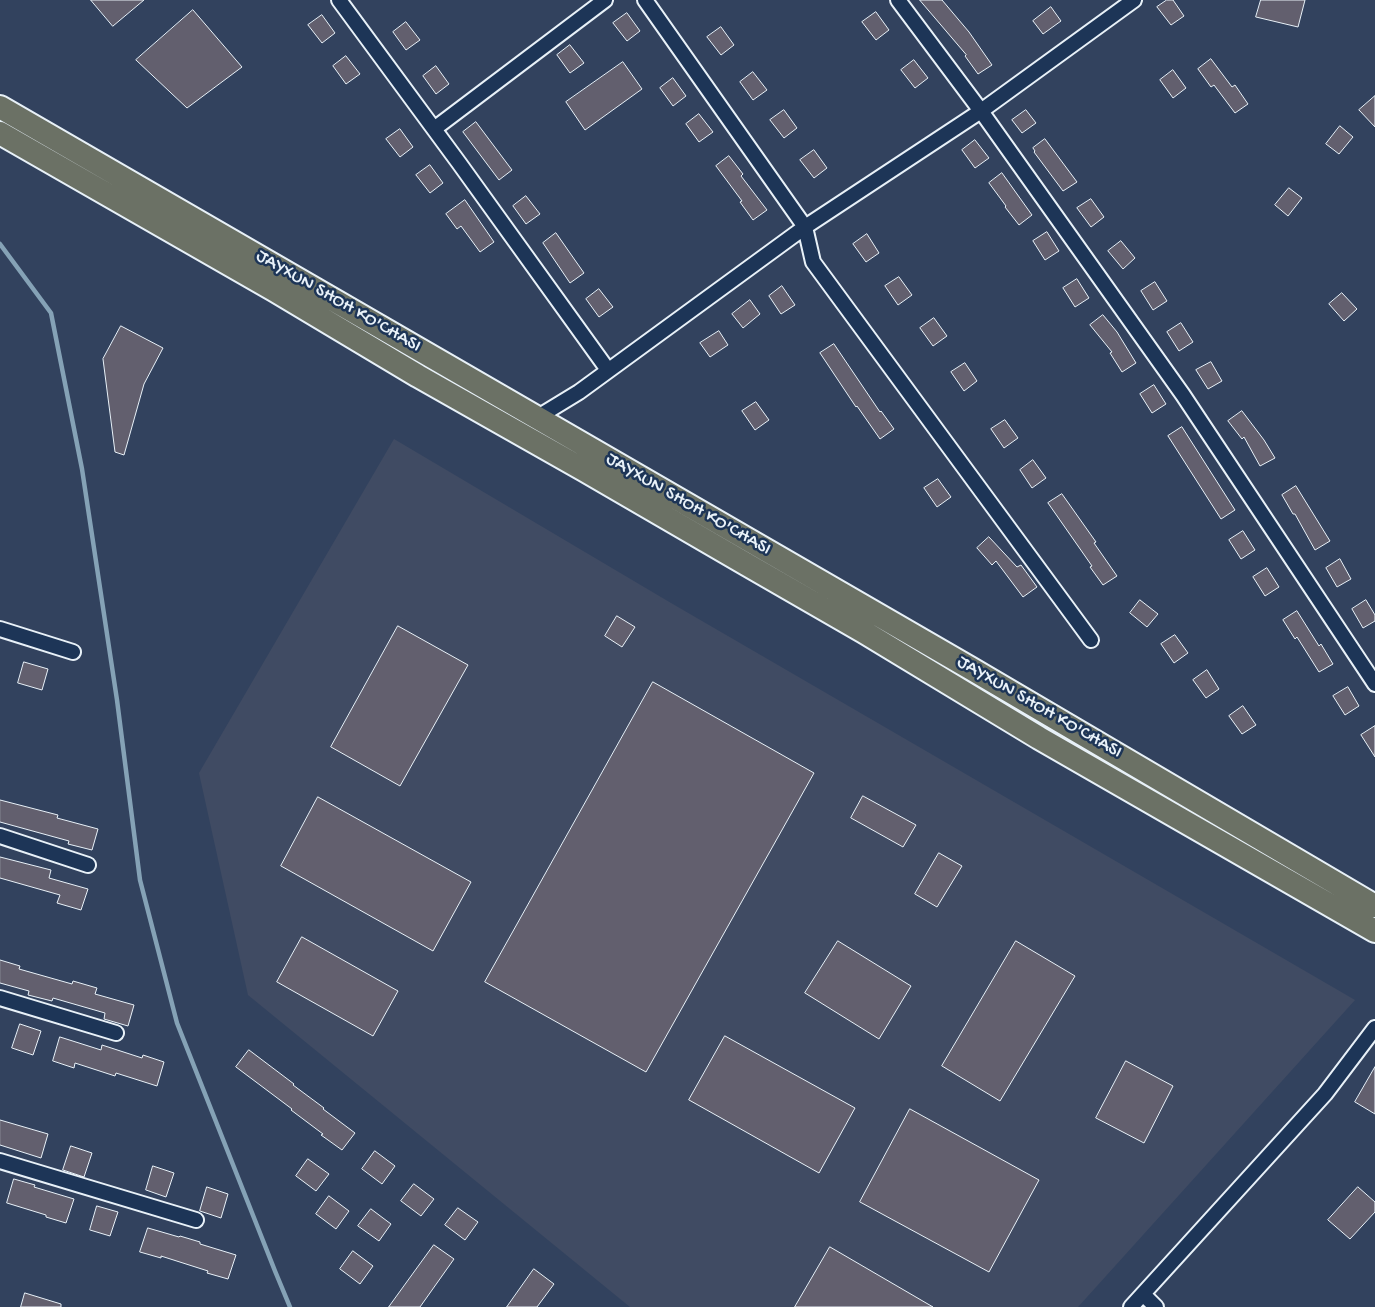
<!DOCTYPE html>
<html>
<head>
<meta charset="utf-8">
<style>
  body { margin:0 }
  canvas { display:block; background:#32425e }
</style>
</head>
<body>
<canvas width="1375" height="1307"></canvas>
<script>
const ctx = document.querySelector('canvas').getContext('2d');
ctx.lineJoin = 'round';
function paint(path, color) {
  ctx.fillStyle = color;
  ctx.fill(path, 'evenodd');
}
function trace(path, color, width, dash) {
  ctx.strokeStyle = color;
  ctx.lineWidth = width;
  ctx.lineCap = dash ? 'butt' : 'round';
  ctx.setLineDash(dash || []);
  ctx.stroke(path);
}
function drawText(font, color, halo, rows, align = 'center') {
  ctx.font = font + ' "Gochi Hand",sans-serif';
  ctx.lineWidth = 5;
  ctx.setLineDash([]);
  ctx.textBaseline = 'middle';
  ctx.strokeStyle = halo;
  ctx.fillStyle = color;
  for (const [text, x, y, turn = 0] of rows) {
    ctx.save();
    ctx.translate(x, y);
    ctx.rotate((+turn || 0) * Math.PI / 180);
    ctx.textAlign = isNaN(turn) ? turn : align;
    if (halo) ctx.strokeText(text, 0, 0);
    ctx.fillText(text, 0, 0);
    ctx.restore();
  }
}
paint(new Path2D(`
  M394,439L671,603L1355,1000L1078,1307H630L248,995L199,773Z`), '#404b63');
trace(new Path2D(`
  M0,244L51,313L82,469L117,700L140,880L177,1023L275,1271L290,1307`), '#85a2b6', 4.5);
const building = new Path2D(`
  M91,0H144L113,26Z
  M920,0H942L969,32L992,65L978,74L965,56L966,55Z
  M1167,0H1173L1184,16L1171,25L1157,7Z
  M1261,0H1305L1298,27L1256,17Z
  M1051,7L1061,21L1043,34L1033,21Z
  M193,10L242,67L187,108L136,60Z
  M876,12L889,30L876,40L862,22Z
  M627,13L640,31L627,41L613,23Z
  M322,15L335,33L322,43L308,25Z
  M406,22L420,40L406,50L393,32Z
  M721,27L734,45L721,55L707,37Z
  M570,45L584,63L570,73L557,55Z
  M346,56L360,74L346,84L333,66Z
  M1211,59L1232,87L1235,85L1248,104L1235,113L1214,85L1211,87L1198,69Z
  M914,60L928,78L915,88L901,70Z
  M623,62L642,89L585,130L566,102Z
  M436,66L449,84L436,94L423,76Z
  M1173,70L1186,88L1173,98L1160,80Z
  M753,72L767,90L753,100L740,82Z
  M673,78L686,96L673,106L660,88Z
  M1375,96V127L1359,110Z
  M784,110L797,128L784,138L770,120Z
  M1026,110L1036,123L1022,133L1012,120Z
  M699,114L713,132L699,142L686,124Z
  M476,122L512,170L499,180L463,132Z
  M1340,126L1353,137L1339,154L1326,144Z
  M400,129L413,147L400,157L386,139Z
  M1045,139L1077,182L1063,191L1034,152L1035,151L1033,148Z
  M975,140L989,158L975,168L962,150Z
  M814,150L827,168L814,178L800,160Z
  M729,156L743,174L741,176L767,210L753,220L740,202L742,201L716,166Z
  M430,165L443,183L430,193L416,175Z
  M1002,173L1032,215L1019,225L1005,207L1006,206L989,183Z
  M1289,188L1302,198L1288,216L1275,205Z
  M526,196L540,214L526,224L513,206Z
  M1091,199L1104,217L1091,227L1077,208Z
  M465,200L494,242L480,252L461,226L457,229L446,214Z
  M1047,232L1059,251L1045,260L1033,241Z
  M556,233L584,273L570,283L543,243Z
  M867,234L879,253L866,262L853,244Z
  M1121,241L1135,258L1123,269L1108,251Z
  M899,277L912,295L898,305L885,286Z
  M1077,279L1089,298L1075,307L1063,288Z
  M1155,282L1167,301L1153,310L1141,291Z
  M782,286L795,305L781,314L769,296Z
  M599,289L613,307L599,317L586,299Z
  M1342,293L1357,309L1344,321L1329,304Z
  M750,300L760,314L743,328L732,314Z
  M1103,315L1117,332L1136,363L1122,372L1110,353L1112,352L1090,325Z
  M934,318L947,336L933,346L920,328Z
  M1181,323L1193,342L1179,351L1167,332Z
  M121,326L163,348L144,384L124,455L115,452L103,359Z
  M719,331L728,345L710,357L700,343Z
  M834,344L880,412L881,411L894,429L880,439L857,406L856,407L820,353Z
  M1211,362L1222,381L1208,389L1196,370Z
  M965,363L977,381L964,391L951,372Z
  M1154,385L1166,404L1152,413L1140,394Z
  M756,402L769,420L755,430L742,411Z
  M1242,411L1264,440L1275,458L1260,466L1244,437L1242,439L1228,421Z
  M1005,420L1018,438L1004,448L991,429Z
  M1182,427L1235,510L1221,519L1168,436Z
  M1033,460L1046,478L1032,488L1020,470Z
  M938,479L951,497L937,507L924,488Z
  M1296,486L1330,541L1315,550L1295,514H1293L1282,495Z
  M1062,494L1096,542L1094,543L1117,576L1103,585L1090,567L1092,566L1048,503Z
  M1243,531L1255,550L1241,559L1229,540Z
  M989,537L1017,567L1021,565L1037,587L1023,597L996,561L992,565L977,548Z
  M1340,559L1351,579L1337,587L1326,568Z
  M1267,568L1279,587L1265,596L1253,577Z
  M1140,600L1158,614L1147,627L1130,613Z
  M1366,600L1375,615V621L1363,628L1352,609Z
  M1297,611L1319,646L1321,644L1333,664L1319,672L1297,637L1295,639L1283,620Z
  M617,616L635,627L622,647L605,636Z
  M398,626L468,665L400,786L331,747Z
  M1175,635L1188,653L1174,663L1161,644Z
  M24,662L48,669L42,690L18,683Z
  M1207,670L1219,689L1206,698L1193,680Z
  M653,682L814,773L646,1072L485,982Z
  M1348,687L1359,706L1345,715L1333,696Z
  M1243,706L1256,725L1242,734L1229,716Z
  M1375,726V757L1361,735Z
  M863,796L916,825L903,847L851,818Z
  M318,797L471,882L433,951L281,866Z
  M0,800L58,815L57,818L98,829L92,850L68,844L69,841L0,822Z
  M939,853L962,866L937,907L915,894Z
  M0,857L51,870L49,878L88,889L81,910L57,903L60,895L0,878Z
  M302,937L398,991L373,1036L277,982Z
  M838,941L911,986L879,1039L805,993Z
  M1016,941L1075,976L1000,1101L942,1066Z
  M0,960L20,966L19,969L72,984L73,981L97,988L95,994L134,1005L128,1026L104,1019L105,1013L53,998L52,1001L28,995L29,991L0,983Z
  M20,1024L41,1031L33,1055L12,1048Z
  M725,1036L855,1108L819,1173L689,1100Z
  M60,1037L101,1050L102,1045L142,1058L143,1055L164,1062L157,1086L116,1073L115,1076L75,1063L74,1068L53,1061Z
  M249,1050L294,1084L293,1085L324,1108L323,1109L355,1133L342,1150L321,1135L323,1134L291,1110L292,1109L236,1067Z
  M1126,1061L1173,1086L1144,1143L1096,1118Z
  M1375,1067V1114L1355,1102Z
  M910,1109L1039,1180L989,1272L860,1202Z
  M0,1120L48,1134L41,1158L0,1145Z
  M71,1146L92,1153L84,1177L63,1170Z
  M375,1151L395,1166L382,1184L362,1169Z
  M308,1159L329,1174L316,1191L296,1176Z
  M153,1166L174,1173L166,1197L146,1190Z
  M14,1179L35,1185L34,1187L74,1199L66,1223L46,1217V1215L7,1203Z
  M414,1184L434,1199L421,1216L401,1201Z
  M207,1187L228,1194L221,1218L200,1211Z
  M1358,1187L1375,1202V1212L1350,1239L1328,1220Z
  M329,1196L349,1211L336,1229L316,1214Z
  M97,1206L118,1212L110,1236L90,1230Z
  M458,1208L478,1222L465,1240L445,1225Z
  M371,1209L391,1224L379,1241L358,1226Z
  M148,1228L179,1237L180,1236L200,1242V1244L236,1255L228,1279L207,1273L208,1271L161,1256V1258L140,1252Z
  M434,1245L454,1259L420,1307H389Z
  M830,1247L933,1307H795Z
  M353,1251L373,1266L360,1284L340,1269Z
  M534,1269L554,1284L537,1307H507Z
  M25,1293L61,1304V1307H21Z`);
paint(building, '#625f6e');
trace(building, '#e8f1f8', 1);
const minor = new Path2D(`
  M339,0L459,163L608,370
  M645,0L805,227L813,262L1091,640
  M898,0L981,111L1183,395L1375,684
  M434,129L605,0
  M538,417L579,392L805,227L981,111L1134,0
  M0,629L73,652
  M0,836L88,865
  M0,998L116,1033
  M0,1161L196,1220
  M1143,1294L1156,1307
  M1131,1307L1325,1094L1375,1028`);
const trunk = new Path2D(`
  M0,107L970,668L1375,906
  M0,133L274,290L418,376L584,470L746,564L864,632L1039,738L1375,931`);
trace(minor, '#e8f1f8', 18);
trace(trunk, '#e8f1f8', 26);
trace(minor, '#1d3557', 14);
trace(trunk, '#6b7165', 22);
drawText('19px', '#e8f1f8', '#1d3557', [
  ["JAYXUN SHOH KO'CHASI",338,302,30],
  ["JAYXUN SHOH KO'CHASI",688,505,30],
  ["JAYXUN SHOH KO'CHASI",1039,708,30]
]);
</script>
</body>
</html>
